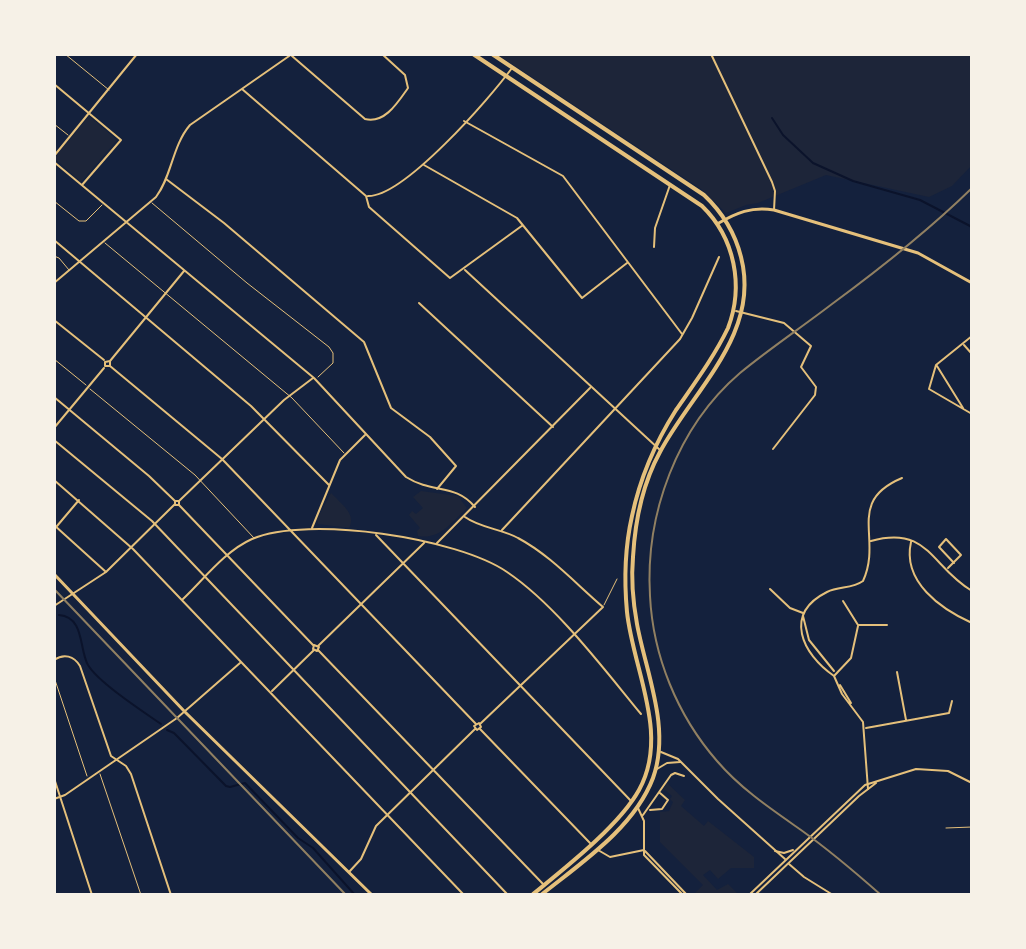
<!DOCTYPE html>
<html>
<head>
<meta charset="utf-8">
<style>
  body { margin:0 }
  #map { position:relative; width:1026px; height:949px; overflow:hidden; background:#14213d; font-family:"Golos Text",sans-serif }
  canvas { display:block }
  .frame { position:absolute; inset:0; border:56px solid #f6f1e7; pointer-events:none }
</style>
</head>
<body>
<div id="map">
<canvas width="1026" height="949"></canvas>
<div class="frame"></div>
</div>
<script>
const ctx = document.querySelector('canvas').getContext('2d');
ctx.lineJoin = 'round';
function paint(path, color) {
  ctx.fillStyle = color;
  ctx.fill(path, 'evenodd');
}
function trace(path, color, width, dash) {
  ctx.strokeStyle = color;
  ctx.lineWidth = width;
  ctx.lineCap = dash ? 'butt' : 'round';
  ctx.setLineDash(dash || []);
  ctx.stroke(path);
}
paint(new Path2D(`
  M497,54H972V165L952,186L929,197L826,175L758,203L746,205L726,213L701,189Z
  M89,116L117,140L81,182L54,158Z
  M421,491L458,496L467,508C452,522 440,540 418,536L417,531L420,528L409,515L412,511L416,514L423,508L413,497Z
  M331,493C341,504 357,514 349,528L318,524L317,519Z
  M667,783L685,800L681,806L704,826L708,821L754,857V868H731L718,879L710,870L703,875L717,890L728,884L739,895H693L703,885L660,842V812L669,811L673,802L670,799L672,796L665,790L662,792Z`), '#1d2539');
trace(new Path2D(`
  M772,118L783,135L813,163L853,181L920,200L972,227
  M59,615C85,617 79,650 88,665C98,682 142,711 161,724
  M167,730L174,733L226,786L230,787L245,783L298,838L313,848L355,895`), '#0b132b', 2);
trace(new Path2D(`
  M65,54L109,90
  M54,124L68,135
  M54,201L79,221H86L102,205
  M152,203L247,283L329,347L333,353V363L318,377
  M105,243L292,398L344,453
  M54,256L59,258L69,270
  M54,359L86,385
  M90,389L195,475L254,538
  M604,605L617,579
  M54,677L87,776
  M100,774L141,895
  M946,828L972,827`), '#e5c07b', 1);
trace(new Path2D(`
  M711,54L772,182L775,191L774,210
  M292,56L365,119C385,124 398,102 408,88L405,75L382,54
  M54,84L121,140L82,185
  M242,89L366,196L369,207L450,278L523,225
  M464,121L563,176L682,334
  M54,156L137,54
  M54,162L314,378L406,477C433,494 455,483 475,507
  M424,165L517,218L582,298L627,263
  M166,179L224,223L364,342L391,408L430,437L456,466L437,489
  M368,196C404,197 490,98 512,68
  M54,240L251,406L329,485
  M654,247L655,228L670,185
  M465,270L660,450
  M54,283L156,197C172,176 172,146 190,125L292,54
  M419,303L553,427
  M736,311L784,323L811,346L801,367L816,387L815,395L773,449
  M54,320L104,360
  M972,336L936,365L929,389L972,414
  M964,345L972,354
  M110,361V366H105V362L110,361L184,271
  M110,366L222,459L476,724
  M937,366L963,408
  M54,397L149,476L175,501
  M54,428L104,368
  M54,440L152,521L508,895
  M54,480L133,549L464,895
  M175,501H179V505H175Z
  M179,501L284,400L313,378
  M179,505L314,646
  M465,517C480,528 502,529 518,538C550,555 576,584 603,607L480,724
  M54,525L106,572
  M57,526L79,500
  M312,528L340,460L365,435
  M502,530L680,339L692,318L719,257
  M376,535L632,802
  M871,541C929,525 931,567 972,591
  M911,542C902,582 941,609 972,623
  M437,543L590,388
  M948,568L961,555L946,539L939,547L954,563
  M770,589L790,608L803,613
  M183,599C204,579 225,551 252,539C308,515 458,538 507,572C556,605 603,668 641,714
  M843,601L858,625
  M54,606L106,572L175,504
  M803,616L809,640L834,671
  M859,625H887
  M858,626L851,658L834,676L842,694L863,722L868,789
  M314,645L319,647L317,651L313,649Z
  M318,646L424,543
  M318,650L544,885
  M54,660C64,653 74,656 80,666L111,756L126,766L131,774L171,895
  M897,672L906,720
  M834,676C802,654 783,614 827,592C839,586 852,589 863,581C883,538 845,502 902,478
  M840,685L851,703
  M272,691L314,650
  M479,723L481,727L477,730L474,726Z
  M866,728L949,713L952,701
  M480,729L590,843
  M661,752L678,759L718,799L785,859
  M657,769L667,763L680,762
  M54,778L92,895
  M54,799L65,795L177,718L240,663
  M638,808L644,821V855L683,895
  M650,810L662,809L668,800L660,793
  M643,815L671,775L675,773L684,776
  M598,850L610,857L644,850
  M645,851L687,895
  M789,864L804,877L833,895
  M349,872L361,859L376,826L475,729`), '#e5c07b', 2);
trace(new Path2D(`
  M775,851L784,853L793,850
  M749,895L865,785L916,769L948,771L972,783
  M755,895L859,796L876,783`), '#e5c07b', 2);
trace(new Path2D(`
  M717,224C736,213 752,206 774,210L918,253L972,283
  M54,574L185,712L372,895`), '#e5c07b', 3);
trace(new Path2D(`
  M473,54L702,206C735,238 744,286 728,328C714,357 694,384 676,410C655,443 640,478 632,516C625,547 624,580 627,612C633,670 670,734 639,790C619,826 565,868 532,895
  M492,54L704,195C722,212 735,233 741,257C761,334 693,390 660,452C643,483 635,522 633,557C631,579 633,602 637,624C646,673 671,728 653,778C634,828 581,863 541,895`), '#e5c07b', 4);
trace(new Path2D(`
  M54,589L346,895
  M881,895C855,872 829,850 801,830C771,809 741,789 717,761C677,715 653,656 650,596C645,514 677,427 740,373C769,349 802,327 832,304C881,268 928,231 972,188`), '#918062', 2);
</script>
</body>
</html>
